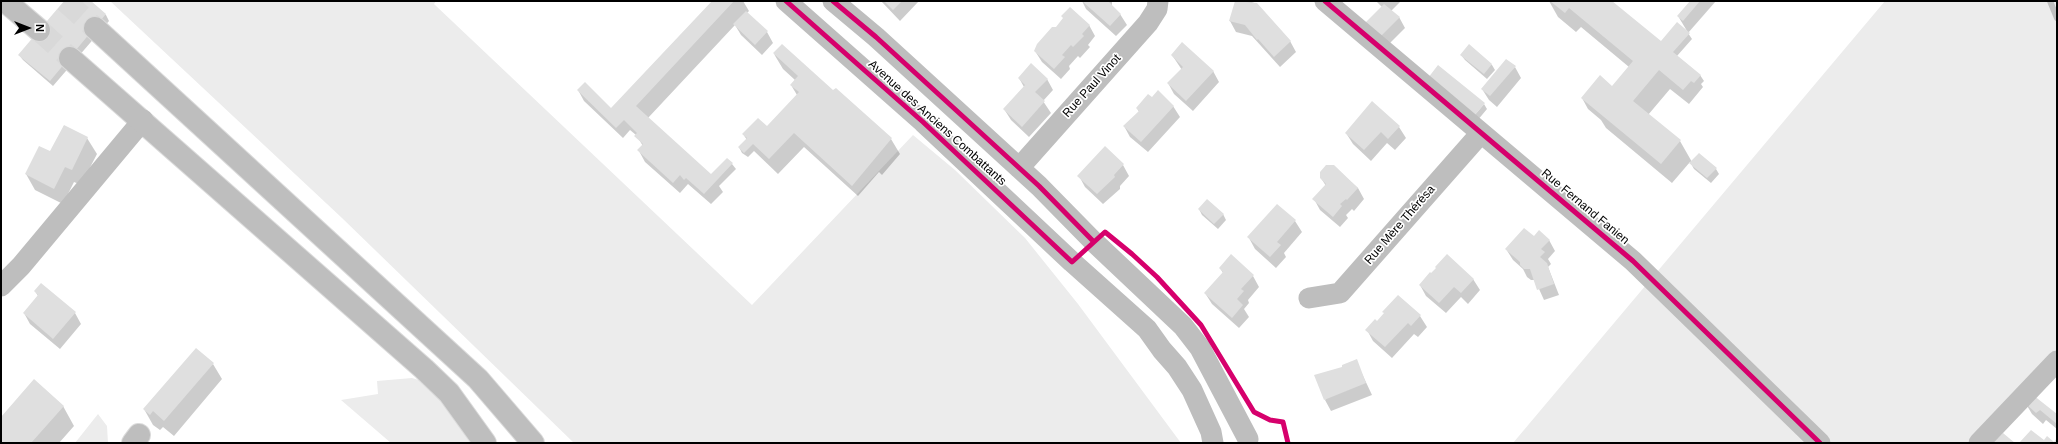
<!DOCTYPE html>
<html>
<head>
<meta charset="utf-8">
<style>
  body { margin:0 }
  #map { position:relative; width:2058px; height:444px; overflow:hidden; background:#fff; font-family:Helvetica,sans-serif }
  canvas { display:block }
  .frame { position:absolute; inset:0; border:2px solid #000; pointer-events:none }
  .north { position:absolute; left:8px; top:8px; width:40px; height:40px; -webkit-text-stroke:3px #fff; paint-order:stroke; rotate:90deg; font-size:11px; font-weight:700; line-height:16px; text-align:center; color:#000 }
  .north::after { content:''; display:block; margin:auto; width:14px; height:18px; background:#000; clip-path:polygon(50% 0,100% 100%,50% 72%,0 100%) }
</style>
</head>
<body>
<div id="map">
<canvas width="2058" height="444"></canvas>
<div class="frame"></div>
<div class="north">N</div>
</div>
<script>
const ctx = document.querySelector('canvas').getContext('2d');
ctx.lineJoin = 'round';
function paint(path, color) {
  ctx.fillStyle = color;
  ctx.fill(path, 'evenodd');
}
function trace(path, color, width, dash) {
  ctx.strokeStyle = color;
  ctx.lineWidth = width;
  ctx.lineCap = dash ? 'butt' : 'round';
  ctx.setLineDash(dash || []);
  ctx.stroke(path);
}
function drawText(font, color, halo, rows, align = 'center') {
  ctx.font = font + ' Helvetica,sans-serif';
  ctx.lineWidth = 3.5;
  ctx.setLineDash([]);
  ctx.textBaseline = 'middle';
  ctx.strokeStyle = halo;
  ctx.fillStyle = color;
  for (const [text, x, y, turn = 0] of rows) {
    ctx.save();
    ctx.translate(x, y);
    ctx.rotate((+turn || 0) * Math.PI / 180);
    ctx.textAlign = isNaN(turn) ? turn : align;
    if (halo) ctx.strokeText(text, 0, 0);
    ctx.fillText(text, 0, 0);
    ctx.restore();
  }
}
paint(new Path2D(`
  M110,1H436L434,4L752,305L913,135L955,170L1025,238L1078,304L1181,443H574L342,218Z
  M1885,1H2057V361L1980,443H1513Z
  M412,378L425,382L445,400L470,443H391L341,400L378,394L377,381Z
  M98,414L107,426L108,443H75Z`), '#ececec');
paint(new Path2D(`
  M65,1H89L106,15L109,21L53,86L23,60L19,55Z
  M714,1H743L749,11L747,13L767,32L773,43L762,55L741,35L735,25L648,118L711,176L727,159L732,164L736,169L719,186L723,192L711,204L688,184L680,193L645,162L639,151L643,146L636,135L630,130L623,138L584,101L578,90L611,109Z
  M881,1H919L900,21Z
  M1082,1H1112V7L1120,14L1127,25L1116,36L1086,9Z
  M1236,1H1249L1257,4L1290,41L1296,52L1280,67L1252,36L1236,32L1230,21Z
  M1376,1H1401L1391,11L1399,17L1405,28L1385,48L1371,36L1382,7Z
  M1549,1H1610L1661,42L1687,31L1678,16L1692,1H1716L1688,33L1692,39L1677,56L1700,75L1704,81L1701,84L1703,87L1689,104L1670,89L1648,115L1680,141L1692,162L1716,169L1719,174L1711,183L1694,169L1690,162L1672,183L1606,128L1601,120L1588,109L1582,98L1612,87L1629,67L1581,27L1576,32L1558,17Z
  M1089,25L1095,36L1088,45L1090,47L1080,58L1078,56L1069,66L1070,69L1061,79L1042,62L1035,51L1056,28Z
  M1469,46L1492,65L1495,70L1487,79L1465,60L1461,55Z
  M774,54L833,92L891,139L900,154L882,175L879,172L858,196L804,147L778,174L754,151L748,157L742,153L739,147L747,140L743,134L767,128L797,95L791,85L795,80L783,69Z
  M1172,55L1213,71L1219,82L1193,111L1174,94L1168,83L1182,70Z
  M1515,67L1521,78L1497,107L1489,100L1482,89Z
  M1019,78L1047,79L1053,90L1043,101L1051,113L1029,137L1011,120L1004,109L1024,87Z
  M1484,104L1487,109L1477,121L1473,117Z
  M1173,106L1180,117L1148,152L1130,137L1124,126L1139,112L1137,108Z
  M64,126L87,138L97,154L81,185L74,182L63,204L35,190L26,174L51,153Z
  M1399,127L1406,138L1395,150L1387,143L1371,161L1353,144L1346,133Z
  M1123,165L1129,176L1120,186V189L1103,204L1085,187L1079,176Z
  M1333,166L1358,188L1364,199L1354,211L1352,209L1346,215L1348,218L1340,227L1320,210L1314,199L1326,186L1321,178Z
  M1277,205L1295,221L1302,232L1284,253L1286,257L1276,268L1255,249L1249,238Z
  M1199,209L1223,214L1226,220L1218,229L1202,215Z
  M1534,238L1549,240L1555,251L1548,259L1551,264L1548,267L1559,295L1544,300L1535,280H1531L1527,277L1523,269L1513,260L1506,249Z
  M1220,268L1253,276L1259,287L1248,300L1249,303L1244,309L1249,317L1239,328L1212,304L1205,293L1223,273Z
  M1473,279L1480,290L1468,304L1461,297L1446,313L1426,296L1420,285Z
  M35,291L75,313L81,324L60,349L30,324L24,313L38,296Z
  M1398,296L1420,316L1427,327L1418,337L1414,334L1392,358L1373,341L1367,330L1377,323Z
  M1356,361L1372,395L1331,411L1325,400L1343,368Z
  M213,364L222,379L174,436L163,427L160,430L153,425L144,409Z
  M2026,404L2057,416V429L2046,420L2043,424L2032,414Z
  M63,406L74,426L59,443H1V418Z`), '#0003');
trace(new Path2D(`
  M2050,1L2057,18`), '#bfbfbf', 6);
paint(new Path2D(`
  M64,1H91L106,14L50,81L18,55Z
  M712,1H734L636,106L711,174L727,158L733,163L704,194L686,178L684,180L680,175L673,183L637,150L643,144L634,136L637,133L624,120L616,128L577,90L585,82L611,108Z
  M884,1H902L893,10Z
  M1082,1H1108L1121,14L1110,26Z
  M1235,1L1257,3L1291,41L1274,57L1258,39L1257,40L1245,25L1229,21Z
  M1550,1H1612L1661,41L1677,22L1690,33L1673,52L1701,75L1694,83L1691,81L1683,90L1659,70L1633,101L1681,140L1661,164L1581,98L1600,75L1612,86L1633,61L1569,8L1565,13Z
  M1690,1H1700L1683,21L1677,16Z
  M1384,4L1400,17L1379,38L1363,25Z
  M1070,7L1090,25L1082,34L1084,36L1073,47L1071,45L1062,55L1065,57L1054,69L1034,51L1037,44L1052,27H1056L1063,18L1061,16Z
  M746,11L768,31L755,45L733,24Z
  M1182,42L1214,71L1186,101L1167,83L1183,67L1171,55Z
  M782,44L833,90L836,88L892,138L852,186L794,133L769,159L753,144L744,153L738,147L747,138L742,134L758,118L767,126L799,92L790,85L798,76L773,53Z
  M1469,44L1492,64L1484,74L1460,55Z
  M1506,59L1516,66L1490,96L1481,89Z
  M1031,63L1048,79L1035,92L1045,101L1022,127L1003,109L1025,85L1018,78Z
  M1438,65L1485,103L1474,116L1428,78Z
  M1158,90L1174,106L1141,142L1123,126L1139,111L1136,108L1148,94L1152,97Z
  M1372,101L1400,126L1388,139L1381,132L1364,150L1345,133Z
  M64,125L88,137L72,170L65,167L54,189L25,174L39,146L50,151Z
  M1105,146L1124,164L1114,175L1115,177L1097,194L1077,176Z
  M1699,153L1717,168L1707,178L1689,163Z
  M1326,165H1334L1358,188L1347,200L1346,199L1340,204L1342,206L1333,217L1312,199L1326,184L1320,178V172Z
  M1207,199L1224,214L1214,224L1198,209Z
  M1277,204L1296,220L1277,242L1281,245L1270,257L1247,237Z
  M1524,228L1534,236L1539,230L1550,240L1541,249L1545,252L1540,257L1547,263L1554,284L1537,290L1530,269H1524L1520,265V262L1505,249Z
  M1231,254L1254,275L1241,289L1244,291L1237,299L1243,305L1232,318L1204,293L1223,272L1219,268Z
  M1447,254L1474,279L1461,293L1454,287L1439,303L1419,285L1430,272L1431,273L1436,268L1435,267Z
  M41,283L76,312L53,339L23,313L38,295L34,291Z
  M1398,295L1421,315L1411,326L1408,323L1385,347L1365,330L1375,319L1377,321L1384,313L1382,312Z
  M196,348L214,363L164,421L153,411L150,415L143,409Z
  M1357,359L1366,383L1324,400L1314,375L1342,367V365Z
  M34,379L64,406L31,443H1V417Z
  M2033,395L2057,414V424L2040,410L2036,413L2025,403Z
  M2031,430L2044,440L2047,436L2054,442L2057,438V443H2019Z
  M2003,433L2015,443H1993Z`), '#dfdfdf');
trace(new Path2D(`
  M65,1L95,28
  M39,30L70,58`), '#d9d9d9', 22, [22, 11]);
const highway = new Path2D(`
  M5,1L39,30
  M95,28L478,379L533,443
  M70,58L424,369L449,393L485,443
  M133,443L139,435`);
trace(highway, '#dbdbdb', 24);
trace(new Path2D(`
  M786,1L923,122L1072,262L1147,329L1162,350L1177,367L1192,390L1211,432L1213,443
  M833,1L876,37L1039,186L1093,241L1183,326L1200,348L1248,439
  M1325,1L1633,261L1820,443
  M1019,168L1148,23L1157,9L1158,1
  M1,286L21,266L143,120
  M1309,298L1340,293L1481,133
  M1979,443L2057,361`), '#bebebe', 21);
trace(highway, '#bebebe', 22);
trace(new Path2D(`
  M786,1L923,122L1072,262L1105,232L1132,254L1157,277L1201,325L1254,412L1270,420L1283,422L1288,443
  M833,1L876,37L1039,186L1093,241
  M1325,1L1633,261L1820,443`), '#d6006c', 5);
drawText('12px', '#000', '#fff', [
  ["Rue Paul Vinot",1092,86,-48],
  ["Avenue des Anciens Combattants",937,123,42],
  ["Rue Fernand Fanien",1585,207,40],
  ["Rue Mère Thérésa",1400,225,-49]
]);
</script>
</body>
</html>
